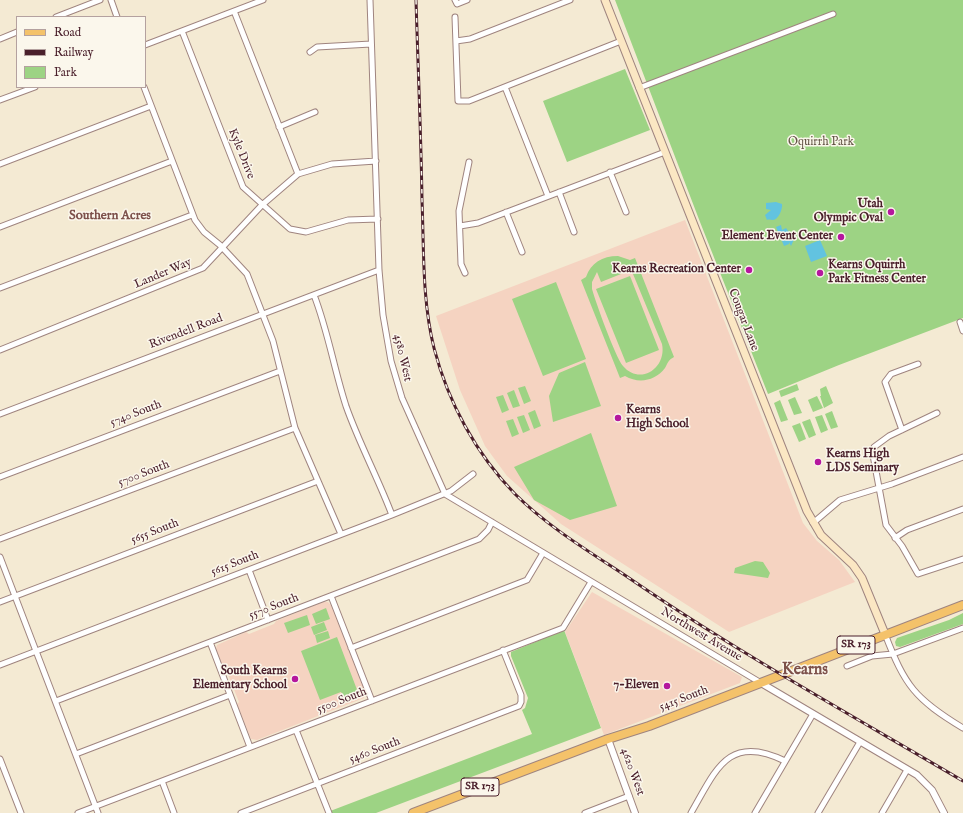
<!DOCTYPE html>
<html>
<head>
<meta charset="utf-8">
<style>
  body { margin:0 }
  #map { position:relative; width:963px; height:813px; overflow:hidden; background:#f4ead3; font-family:"IM FELL English",serif }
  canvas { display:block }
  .legend { position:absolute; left:16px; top:16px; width:130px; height:72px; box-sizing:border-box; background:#fbf7ec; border:1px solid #b4a19f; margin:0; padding:5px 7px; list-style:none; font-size:12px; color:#4a1f2b }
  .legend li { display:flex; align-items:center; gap:8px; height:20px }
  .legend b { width:20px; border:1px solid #b4a19f }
</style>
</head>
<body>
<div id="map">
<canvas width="963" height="813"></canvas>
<ul class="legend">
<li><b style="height:5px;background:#f4c26a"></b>Road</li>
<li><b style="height:5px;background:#4a1f2b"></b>Railway</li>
<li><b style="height:11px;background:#9dd384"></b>Park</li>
</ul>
</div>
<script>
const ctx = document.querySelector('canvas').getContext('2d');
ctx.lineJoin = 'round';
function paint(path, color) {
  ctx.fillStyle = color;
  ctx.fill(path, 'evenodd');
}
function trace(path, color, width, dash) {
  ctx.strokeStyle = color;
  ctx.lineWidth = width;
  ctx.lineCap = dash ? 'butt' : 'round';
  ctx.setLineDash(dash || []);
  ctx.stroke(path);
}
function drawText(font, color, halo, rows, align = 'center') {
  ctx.font = font + ' "IM FELL English",serif';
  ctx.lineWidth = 3;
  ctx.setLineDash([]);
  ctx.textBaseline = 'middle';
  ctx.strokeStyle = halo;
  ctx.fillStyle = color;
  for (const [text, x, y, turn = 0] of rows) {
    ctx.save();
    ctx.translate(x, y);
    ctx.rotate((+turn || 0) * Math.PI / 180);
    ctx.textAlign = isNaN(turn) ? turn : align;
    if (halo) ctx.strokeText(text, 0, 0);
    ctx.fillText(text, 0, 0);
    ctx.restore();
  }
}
paint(new Path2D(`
  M685,220L803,523L817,541L839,560L855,582L729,632L561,524L507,476L485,446L460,390L436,316Z
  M592,592L742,677L740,683L604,735L565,632Z
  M323,602H328L332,606L365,691L364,698L257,740L251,739L237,704L239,702L225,667L222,665L216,649L217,645L246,632L249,634L274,624L276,621Z`), '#f5d3c1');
paint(new Path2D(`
  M615,0H963V318L839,365L768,394L700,222Z
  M625,69L650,130L567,162L543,101Z
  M618,256L630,260L635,258L674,357C668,360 668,363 665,368C655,381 639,384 625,376L620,378L581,280L586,277C591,263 602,256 618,256ZM618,263L625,266L633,274L662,344C667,368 640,386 623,366C615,356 596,303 592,289V282L597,272L601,282L621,274Z
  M630,276L659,350L626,363L596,289Z
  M556,282L586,359L543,376L512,299Z
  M585,362L601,406L553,422L549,396L559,373Z
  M797,384L799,390L781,397L779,391Z
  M525,386L531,401L524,404L518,388Z
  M826,386L833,403L824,408L820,396H821L820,389Z
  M514,390L520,406L513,408L507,393Z
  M503,395L509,410L502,413L496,397Z
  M817,396L823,408L813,412L808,400Z
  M795,397L802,413L794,415L788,400Z
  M780,400L788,420L781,422L774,403Z
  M535,410L541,426L534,429L528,413Z
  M832,411L838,427L831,429L825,414Z
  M524,415L530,430L523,433L517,417Z
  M822,415L828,430L821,433L815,417Z
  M513,419L519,434L512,437L506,421Z
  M810,419L816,435L809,438L802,422Z
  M800,423L806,439L799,442L792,426Z
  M591,433L617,506L570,520L534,500L514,467Z
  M755,561L763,562L770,573L768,578L734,573L735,568Z
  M326,608L330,619L316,624L312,614Z
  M963,613V624L900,647L896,646L895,642L897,638L949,620Z
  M307,615L310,625L288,633L284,623Z
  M324,622L327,630L314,635L311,627Z
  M564,630L601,728L376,813H325L532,734L522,710L525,708L528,698L511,656V652Z
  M328,631L330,638L317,643L315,635Z
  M337,637L359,695L346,700L341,692L320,700L301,651Z`), '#9dd384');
paint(new Path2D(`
  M776,202L782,204C783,209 778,220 773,220C771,220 769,219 767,220L765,215L771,210L766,209V203Z
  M781,225L782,230L786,228L789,232L796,235L791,246L789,242V244L784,246L776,227Z
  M820,240L827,256L811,262L805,246Z`), '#62c3e0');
const minor = new Path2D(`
  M111,0L117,17
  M370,0L379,270L383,315L391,361L402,398L445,494L761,683
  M455,0L457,4L467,0
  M234,11L298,174
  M56,17L100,0
  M455,17L458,101H469L621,41
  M182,31L243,187L290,229L306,232L348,220L378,219
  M0,39L17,32
  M456,41L470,39L570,0
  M145,45L263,0
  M310,52L317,47L371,44
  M144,87L195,220L204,232L220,245L247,274L273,341L295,428L341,534
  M505,87L548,196
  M639,88L833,14
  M0,100L35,87
  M279,127L315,112
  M0,164L151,106
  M610,172L626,212
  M559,192L574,232
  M506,212L522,252
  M460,226L478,223L665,152
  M0,227L172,161
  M465,273L461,264L459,211L469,162
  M0,288L192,215
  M314,295C328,331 334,369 346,406C359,443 378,478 392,515
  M960,322L963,331
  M0,350L203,268L262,205L298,174L332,164L376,161
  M937,413L889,436L874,447L873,455L886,525L902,546L918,574L963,559
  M0,414L379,270
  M902,430L885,382L891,374L918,364
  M0,477L280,371
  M813,523L840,500L892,484L963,457
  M895,538L907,530L963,509
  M0,539L295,428
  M0,557L98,813
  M249,570L268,620
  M331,596L372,701
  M0,602L318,481
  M885,634C905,686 915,699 963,728
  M210,642L250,747
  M351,648L527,580L543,553
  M0,665L392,515L451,491L473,474
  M847,666L872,656L893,654L963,628
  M56,701L479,539L488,530L492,522
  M296,730L329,813
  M76,754L230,695
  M0,759L21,813
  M162,781L174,813
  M78,813L563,628L591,582
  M241,813L519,706L521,702V695L503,650
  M585,813L629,796
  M691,813C716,770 728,733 785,761
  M755,813L813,714
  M818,813L860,742
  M882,813L907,770`);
const tertiary = new Path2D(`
  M761,683L917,775L932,790L944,813
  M608,739L635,813`);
const secondary = new Path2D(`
  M605,0L807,511L821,535L853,565L862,578L885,634`);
const primary = new Path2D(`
  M413,813L608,739L649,726L963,605`);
trace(minor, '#9f847f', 7);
trace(tertiary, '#9f847f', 8);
trace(secondary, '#9f847f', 9);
trace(primary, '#9f847f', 10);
trace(minor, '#fff', 5);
trace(tertiary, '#fff', 6);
trace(secondary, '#fbe7c3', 7);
trace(primary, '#f4c26a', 8);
const rail = new Path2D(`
  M416,0C418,67 421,134 422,200C424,249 422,300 434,348C448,402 476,454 515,494C548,527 590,552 629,578C737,652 851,715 963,781`);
trace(rail, '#4a1f2b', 3);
trace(rail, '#fbf7ec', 1.5, [4.5]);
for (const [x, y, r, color] of [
  [891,212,4,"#b5179e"],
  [841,237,4,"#b5179e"],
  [749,270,4,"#b5179e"],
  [820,273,4,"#b5179e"],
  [618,418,4,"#b5179e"],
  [818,462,4,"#b5179e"],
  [295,679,4,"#b5179e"],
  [667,686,4,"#b5179e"]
]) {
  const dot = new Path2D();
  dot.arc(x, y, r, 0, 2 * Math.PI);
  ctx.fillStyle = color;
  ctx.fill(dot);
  trace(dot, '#fbf7ec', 1.5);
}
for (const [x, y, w] of [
  [856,645,38],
  [480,787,38]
]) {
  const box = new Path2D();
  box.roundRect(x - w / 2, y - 9, w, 18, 3);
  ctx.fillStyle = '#fbf7ec';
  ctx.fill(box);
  trace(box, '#4a1f2b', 1);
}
drawText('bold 11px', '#4a1f2b', null, [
  ["SR 173",856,645],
  ["SR 173",480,787]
]);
drawText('12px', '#635546', '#fbf7ec', [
  ["Oquirrh Park",821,143]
]);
drawText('12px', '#4a1f2b', '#fbf7ec', [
  ["Kyle Drive",241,154,68],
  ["Lander Way",163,274,-23],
  ["Cougar Lane",743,320,69],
  ["Rivendell Road",186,332,-21],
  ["4580 West",402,358,77],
  ["5740 South",136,414,-21],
  ["5700 South",144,474,-21],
  ["5655 South",155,532,-21],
  ["5615 South",235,564,-21],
  ["5570 South",274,607,-21],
  ["Northwest Avenue",701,635,31],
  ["5415 South",684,699,-21],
  ["5500 South",342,701,-21],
  ["5460 South",375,751,-21],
  ["4620 West",632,772,70]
]);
drawText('bold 12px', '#4a1f2b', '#fbf7ec', [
  ["Utah",883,205],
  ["Olympic Oval",883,219],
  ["Element Event Center",833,237],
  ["Kearns Oquirrh",828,266,"left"],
  ["Park Fitness Center",828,280,"left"],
  ["Kearns Recreation Center",741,270],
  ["Kearns",626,411,"left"],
  ["High School",626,425,"left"],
  ["Kearns High",826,455,"left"],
  ["LDS Seminary",826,469,"left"],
  ["South Kearns",287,672],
  ["Elementary School",287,686],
  ["7-Eleven",659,686]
], 'right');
drawText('bold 13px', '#7d514b', '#fbf7ec', [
  ["Southern Acres",110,216]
]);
drawText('bold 16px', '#7d514b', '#fbf7ec', [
  ["Kearns",805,671]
]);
</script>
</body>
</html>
